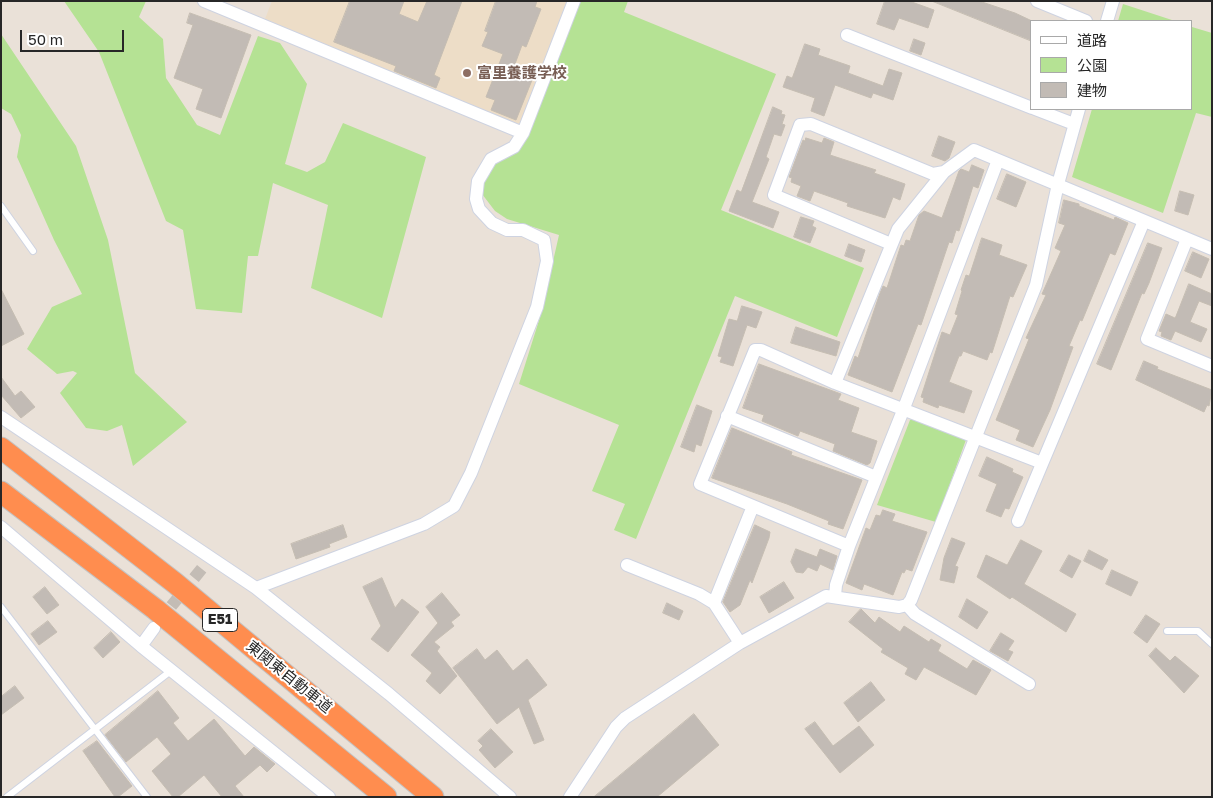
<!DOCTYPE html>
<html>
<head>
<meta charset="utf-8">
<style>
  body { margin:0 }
  #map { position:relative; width:1213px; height:798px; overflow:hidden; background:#eae1d8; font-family:"Golos Text","Noto Sans JP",sans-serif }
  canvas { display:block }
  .frame { position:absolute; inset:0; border:2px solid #272727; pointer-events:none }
  .legend { position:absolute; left:1030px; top:20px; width:162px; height:90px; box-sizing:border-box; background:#fff; border:1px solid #a9a9a9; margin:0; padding:6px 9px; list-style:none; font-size:15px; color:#272727 }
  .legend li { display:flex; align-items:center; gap:10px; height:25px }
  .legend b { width:25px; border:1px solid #a9a9a9 }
  .scale { position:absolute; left:20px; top:30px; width:104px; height:22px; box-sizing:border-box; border:2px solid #272727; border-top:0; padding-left:6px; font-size:15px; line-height:18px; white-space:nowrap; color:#272727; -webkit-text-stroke:4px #fff; paint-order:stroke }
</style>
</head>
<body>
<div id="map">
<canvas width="1213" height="798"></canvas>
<div class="frame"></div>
<ul class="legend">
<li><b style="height:6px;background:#fff"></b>道路</li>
<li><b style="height:14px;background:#b5e294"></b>公園</li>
<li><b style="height:14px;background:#c2bbb5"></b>建物</li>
</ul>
<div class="scale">50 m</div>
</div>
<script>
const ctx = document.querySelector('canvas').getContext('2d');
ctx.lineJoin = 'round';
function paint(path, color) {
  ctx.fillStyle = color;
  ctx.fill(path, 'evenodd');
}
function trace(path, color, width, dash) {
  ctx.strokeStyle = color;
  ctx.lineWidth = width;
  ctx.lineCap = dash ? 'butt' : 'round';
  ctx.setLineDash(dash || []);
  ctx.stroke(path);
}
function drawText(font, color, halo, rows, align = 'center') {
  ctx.font = font + ' "Golos Text","Noto Sans JP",sans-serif';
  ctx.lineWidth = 4;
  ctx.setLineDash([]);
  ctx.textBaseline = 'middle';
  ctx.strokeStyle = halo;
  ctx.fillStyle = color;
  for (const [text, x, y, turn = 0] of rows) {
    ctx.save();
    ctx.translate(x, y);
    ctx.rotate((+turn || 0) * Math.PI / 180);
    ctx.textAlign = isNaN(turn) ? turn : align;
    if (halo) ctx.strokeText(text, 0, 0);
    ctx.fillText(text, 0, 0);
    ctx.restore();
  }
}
paint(new Path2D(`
  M272,1H568L520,127L265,19Z`), '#edddc7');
paint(new Path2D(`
  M64,1H146L139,17L163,39L166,78L197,125L220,135L258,36L280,43L307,84L285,164L307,172L325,162L343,123L426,157L382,318L311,288L328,205L273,183L258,256H248L242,313L196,309L183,230L166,221L99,52Z
  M577,1H628L624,12L776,74L721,210L864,268L837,337L735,296L636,539L614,530L625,504L592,491L619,425L519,384L541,314L559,235L507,219L495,211L482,194V183L494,161L520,149Z
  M1123,4L1175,21H1118Z
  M1192,27L1212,33V117L1196,113L1163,213L1072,177L1092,109H1192Z
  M1,34L76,146L108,240L135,373L187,422L133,466L122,425L107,431L86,428L60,393L77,373L73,371L57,374L27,349L52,307L82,294L54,240L17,157L21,135L11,114L1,108Z
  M915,417L967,437L936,522L877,505L910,420Z`), '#b5e294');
const building = new Path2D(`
  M350,1H404L399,14L418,22L427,1H462L434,75L440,78L436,88L394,71L396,66L334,42Z
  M496,1H537L535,7L541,9L526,47L522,45L512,72L532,80L516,120L491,110L495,100L486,97L503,54L482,46L488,32L485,31Z
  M885,1H909L934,10L928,28L899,18L894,30L877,24Z
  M932,1H979L1015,13L1032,21V41Z
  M190,13L251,35L221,118L196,109L203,89L174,78L193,25L187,23Z
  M914,39L925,43L921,55L910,51Z
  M805,44L820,49L818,55L850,66L848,73L883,86L889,69L902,73L893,100L873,93L871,98L835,85L824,116L811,111L815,98L783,87L787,76L792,78Z
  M773,107L782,111L781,114L785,115L782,124L785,125L781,136L774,134L766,157L769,159L752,202L779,212L773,228L729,211L737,190L741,192Z
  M939,136L955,142L949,158L945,161L932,156Z
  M806,138L822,143L824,138L834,142L830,155L876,170L874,173L905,184L900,200L893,197L885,218L847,206L848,203L814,191L810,201L797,196L801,186L791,182L792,178L789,177L803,140L805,141Z
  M972,165L984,170L978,188L973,186L959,231L956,230L952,243L949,242L921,325L918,324L892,392L848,375L855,356L858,358L880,293L883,286L887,288L901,245L904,246L906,240L910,241L919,215L924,211L942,218L959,171L961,169L969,172Z
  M1007,174L1026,182L1016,207L997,199Z
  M1180,191L1194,195L1188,215L1175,211Z
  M1064,200L1079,204V206L1114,220L1115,217L1128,223L1115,255L1110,253L1082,321L1080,320L1069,346L1073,347L1050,410L1033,447L1016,440L1020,430L996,420L1029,339L1026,338L1046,295L1042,294L1061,251L1055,248L1065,225L1059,223Z
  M801,217L814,221L812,226L816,228L810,243L794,237Z
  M982,238L1002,245L999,255L1027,265L1013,297L1010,296L992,353L990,352L987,360L963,351L961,356H959L949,382L972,391L964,413L939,405L938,408L923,402L924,398L921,397L942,332L950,335L958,315L955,314L962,291L961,290L966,275L969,276Z
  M1148,243L1162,248L1149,283L1144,294L1142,293L1111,370L1097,364Z
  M849,244L865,250L861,262L845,256Z
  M1193,252L1209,259L1201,278L1185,271Z
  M1189,284L1212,294V306L1199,301L1190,322L1207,329L1201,342L1175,331L1171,340L1161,336L1162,332L1159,331L1166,314L1175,318Z
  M1,289L24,334L1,346Z
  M742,306L762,312L756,328L747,325L733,366L720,362L722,357L718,356L729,319L737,321Z
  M796,327L840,342L836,356L791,343Z
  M1144,361L1158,367L1157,369L1212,390L1209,406L1207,405L1204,412L1136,380Z
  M759,364L841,394L838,400L859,408L851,432L877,441L870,463L867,465L833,451L835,444L800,431L798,436L762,421L764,415L743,408Z
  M1,377L15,396L21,391L35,407L21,418L1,395Z
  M697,405L712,411L701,446L696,444L694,452L681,447Z
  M732,428L792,452L791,455L862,480L843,529L828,524L829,521L787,504L712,478Z
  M987,457L1013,469L1012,472L1023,477L1009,509L1005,508L1001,517L986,511L997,484L979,476Z
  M883,510L895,514L892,521L927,532L912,571L906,569L904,573L902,572L893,595L864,584L862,590L846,583L866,528L870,530L876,515L880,516Z
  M343,525L347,537L329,544L330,547L296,559L291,544Z
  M755,525L770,532L769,538L752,583L750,580L740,605L730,612L723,602Z
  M952,538L965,543L955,566L958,567L954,583L940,580L944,558Z
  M1021,540L1042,551L1024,584L1076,614L1066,632L1012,597L1010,599L977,577L986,555L1007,565Z
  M796,549L817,557L820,549L837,556L833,570L820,564L817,571L808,567L803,573L796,572L791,562Z
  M1089,550L1108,560L1102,570L1084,561Z
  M1069,555L1081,561L1072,578L1060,571Z
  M1112,570L1138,582L1131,596L1106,584Z
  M382,578L395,608L402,599L419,612L388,652L371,639L381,626L363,587Z
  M784,582L794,598L769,613L760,597Z
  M45,587L59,605L47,614L33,597Z
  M442,593L460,615L451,622L454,626L434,642L440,647L437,651L457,676L440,694L426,681L432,673L411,655L438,623L426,607Z
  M967,599L988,612L977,629L959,617Z
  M667,603L683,611L679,620L663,613Z
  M861,609L875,623L879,617L900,632L904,626L929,642L931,639L941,645L938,651L967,669L973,660L991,670L976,695L924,667L916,680L905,674L908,668L881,652L883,649L849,622Z
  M1146,615L1160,624L1147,643L1134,633Z
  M48,621L57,632L39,645L31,634Z
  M111,632L120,642L103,658L94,648Z
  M1001,633L1014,641L1008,650L1013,652L1008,661L990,651Z
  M1156,648L1170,661L1175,656L1199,676L1184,693L1149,656Z
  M477,649L485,660L497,650L513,671L527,659L547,685L528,700L544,740L534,744L519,707L497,724L453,668Z
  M871,682L885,700L858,722L844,703Z
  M15,686L24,698L1,715V697Z
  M158,691L179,718L173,723L188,741L214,719L245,756L254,747L275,764L267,772L260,765L235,786L244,797H222L204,775L178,797H173L152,771L171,754L157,737L126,762L105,735Z
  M694,714L719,745L657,797H594Z
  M815,722L833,746L859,726L874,745L840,773L805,729Z
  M491,729L513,752L495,768L479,750L483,746L478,741Z
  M97,741L132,786L118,797H115L83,751Z`);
paint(building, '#c2bbb5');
trace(building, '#c5bdb2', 1);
trace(new Path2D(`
  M160,620L204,566`), '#c3bcb5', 12, [12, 6]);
const lane = new Path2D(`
  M1,206L33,251
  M1,607L147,797
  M1167,631H1198L1212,644
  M7,797L172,670`);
const street = new Path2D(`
  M204,1L523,133
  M1037,1L1086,21
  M1107,21L1113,1
  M847,35L1032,108
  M1035,109L1074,124
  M1187,239L1147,339L1212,366
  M891,244L774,195L800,125L811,124L933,174L944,172
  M835,383L898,229L944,172L974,150L1212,249
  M727,416L876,477
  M1,417L256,588L389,694L510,797
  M1018,521L1144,221
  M1,527L141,646L329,797
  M849,546L700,484L755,350H761L835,383L1042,463
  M627,565L699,594L714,603L740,643
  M256,588L424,524L454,506L471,473L537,307L547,261L544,240L523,230H507L492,223L479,209L476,199L478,181L491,159L514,147L523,133L574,1
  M835,596L836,585L849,546L904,408L998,160
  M714,603L753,506
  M907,605L915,614L1029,684
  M141,646L154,628
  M570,797L616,727L625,718L740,643L826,596L899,607L907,605L911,600L1036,285L1058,184L1079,109`);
const highway = new Path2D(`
  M1,448L175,583L433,797
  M1,492L155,609L386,797`);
trace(lane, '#ced3e1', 8);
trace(street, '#ced3e1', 14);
trace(highway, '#c3c3c3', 23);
trace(lane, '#fff', 6);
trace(street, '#fff', 12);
trace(highway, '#ff8d4f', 21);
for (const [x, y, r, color] of [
  [467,73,5,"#8d6e63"]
]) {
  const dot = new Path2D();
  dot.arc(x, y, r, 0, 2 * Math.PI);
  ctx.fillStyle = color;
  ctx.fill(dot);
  trace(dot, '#fff', 2);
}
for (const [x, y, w] of [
  [220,620,35]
]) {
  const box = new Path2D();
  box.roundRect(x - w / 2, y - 11.5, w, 23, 4);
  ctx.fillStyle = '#fff';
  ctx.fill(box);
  trace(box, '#272727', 1);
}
drawText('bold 14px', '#272727', null, [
  ["E51",220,620]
]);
drawText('bold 15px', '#785e54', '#fff', [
  ["富里養護学校",477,73]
], 'left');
drawText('15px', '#272727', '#fff', [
  ["東関東自動車道",289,677,39]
]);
</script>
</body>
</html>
